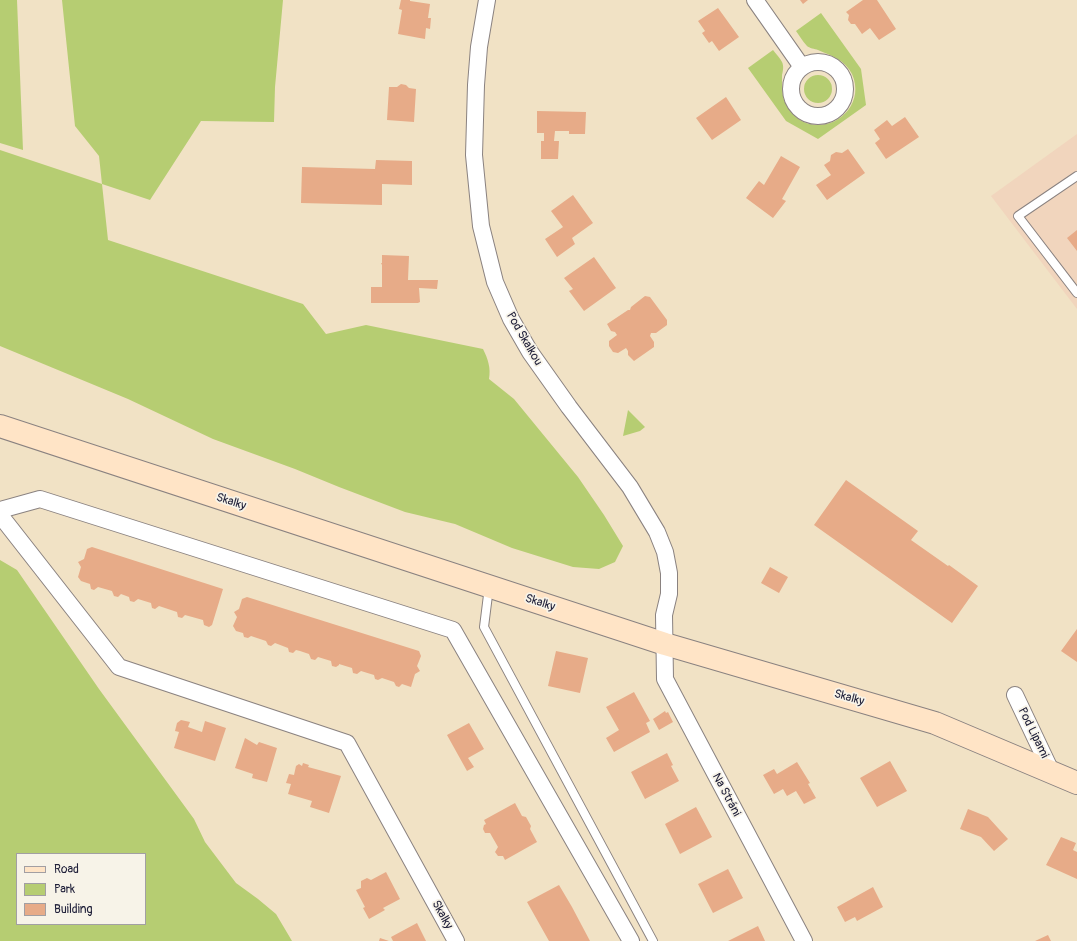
<!DOCTYPE html>
<html>
<head>
<meta charset="utf-8">
<style>
  body { margin:0 }
  #map { position:relative; width:1077px; height:941px; overflow:hidden; background:#f1e2c5; font-family:Pangolin,sans-serif }
  canvas { display:block }
  .legend { position:absolute; left:16px; top:853px; width:130px; height:72px; box-sizing:border-box; background:#f7f3e8; border:1px solid #a29fa3; margin:0; padding:5px 7px; list-style:none; font-size:12px; color:#22223b }
  .legend li { display:flex; align-items:center; gap:8px; height:20px }
  .legend b { width:20px; border:1px solid #a29fa3 }
</style>
</head>
<body>
<div id="map">
<canvas width="1077" height="941"></canvas>
<ul class="legend">
<li><b style="height:5px;background:#ffe4c6"></b>Road</li>
<li><b style="height:11px;background:#b6cd72"></b>Park</li>
<li><b style="height:11px;background:#e7ab88"></b>Building</li>
</ul>
</div>
<script>
const ctx = document.querySelector('canvas').getContext('2d');
ctx.lineJoin = 'round';
function paint(path, color) {
  ctx.fillStyle = color;
  ctx.fill(path, 'evenodd');
}
function trace(path, color, width, dash) {
  ctx.strokeStyle = color;
  ctx.lineWidth = width;
  ctx.lineCap = dash ? 'butt' : 'round';
  ctx.setLineDash(dash || []);
  ctx.stroke(path);
}
function drawText(font, color, halo, rows, align = 'center') {
  ctx.font = font + ' Pangolin,sans-serif';
  ctx.lineWidth = 3.5;
  ctx.setLineDash([]);
  ctx.textBaseline = 'middle';
  ctx.strokeStyle = halo;
  ctx.fillStyle = color;
  for (const [text, x, y, turn = 0] of rows) {
    ctx.save();
    ctx.translate(x, y);
    ctx.rotate((+turn || 0) * Math.PI / 180);
    ctx.textAlign = isNaN(turn) ? turn : align;
    if (halo) ctx.strokeText(text, 0, 0);
    ctx.fillText(text, 0, 0);
    ctx.restore();
  }
}
paint(new Path2D(`
  M1077,134V309L991,196Z`), '#f1d5bd');
paint(new Path2D(`
  M0,0H17L23,150L0,143Z
  M62,0H283L275,87L274,122L201,121L150,200L102,184L108,240L303,304L326,334L366,325L483,349C488,359 491,368 489,379L514,399L578,477L604,515L623,546L615,562L599,569L573,567L512,548L455,524L405,512L339,487L295,469L213,439L128,399L0,346V150L102,184L99,156L75,126Z
  M821,13L861,69L866,105L818,139L786,121L748,68L773,50C776,54 780,58 782,62C784,66 783,71 782,75C782,88 781,101 791,112C818,144 869,112 852,74C845,60 832,56 818,50C815,49 809,48 807,46C803,42 799,35 796,31Z
  M804 89a14 14 0 1 1 28 0a14 14 0 1 1-28 0Z
  M628,410L645,427L640,431L623,436Z
  M0,560L17,570L99,689L194,819L205,842L236,883L258,899L276,914L292,941H0ZM17,854H145V924H17Z`), '#b6cd72');
paint(new Path2D(`
  M401,0H410V1L430,4L428,18H431L430,29L426,28L425,39L398,34L402,10L399,9Z
  M800,0H808L803,4Z
  M863,0H877L896,29L879,40L870,28L862,34L855,24H851L848,20L849,15L846,12Z
  M718,8L739,37L719,51L712,41L709,43L702,33L705,31L698,21Z
  M401,84L406,85L409,88L416,89L414,122L387,120L389,87H397Z
  M726,97L741,120L712,140L696,118Z
  M537,111L586,112L585,134H569V131H555L554,141H559L558,159H541V141H544V133H537Z
  M905,117L919,137L886,159L875,143L880,139L874,130L887,120L892,126Z
  M848,149L865,173L827,200L816,185L831,175L824,165L830,161L831,155L836,152L842,153Z
  M781,156L800,167L782,199L786,201L773,218L746,198L759,181L764,185Z
  M376,160L412,161V185L382,184V205L301,203L302,167L375,169Z
  M573,195L593,223L572,238L575,244L557,257L545,239L563,227L551,211Z
  M1077,230V251L1067,238Z
  M382,255L409,256L408,280H438L437,289L419,288L420,302L418,303H371V287H382V265L381,263H382Z
  M594,257L616,288L584,311L569,291L573,289L564,278Z
  M645,296L650,297L667,320V325L656,333H651L650,336L654,342V347L634,361L628,355V351L626,348L618,353L613,352L609,346V341L617,335L615,332L611,331L607,324L628,310H630L631,307Z
  M846,480L918,531L911,540L948,566L949,565L978,586L952,623L814,525Z
  M92,547L223,589L212,625L209,627L204,625L203,620L185,615L182,618L178,617L177,612L159,606L155,609L152,608L151,603L138,599L134,602L130,601L129,597L121,594L118,597L114,596L112,591L98,587L94,590L91,589L90,584L81,581L78,577L81,567L78,562L84,559L87,549Z
  M770,567L788,577L779,593L761,583Z
  M247,597L419,651L421,656L417,666L420,671L415,674L411,687L402,684L399,687L396,686L394,682L382,678L378,680L375,679L374,675L361,671L357,674L353,673L352,668L339,664V665L336,667L332,666L331,661L318,657L315,660L311,659L309,654L300,651L296,650L293,653L289,652L288,648L275,643L271,646L268,645L266,641L251,636L248,638L244,637L243,633L236,631L233,626L237,617L234,612L239,609L242,599Z
  M1077,629V662L1061,651Z
  M556,651L588,658L580,693L548,686Z
  M634,692L650,721L646,723L650,732L614,752L606,738L619,730L606,707Z
  M665,711L666,713L668,712L673,722L659,730L653,719Z
  M181,720L190,722L188,727L202,732L205,721L226,728L215,761L174,748L179,732L175,731L177,723Z
  M469,723L484,749L468,758L474,767L467,771L447,735Z
  M245,738L257,745L259,742L277,748L267,782L252,778L253,774L235,768Z
  M667,753L673,765L671,766L679,781L645,799L631,772Z
  M890,761L907,791L877,807L860,778Z
  M797,762L810,783L808,784L816,798L804,804L796,791L787,796L783,789L774,794L763,775L774,769L777,774Z
  M303,763L309,765L308,767L341,776L329,813L310,807L312,801L288,794L291,784L286,783L289,774L294,775L296,766L299,764L302,766Z
  M515,803L522,816L526,817L531,826L530,829L537,842L505,860L503,856H498L495,852L498,847L490,833H485L483,829L484,825L486,824L484,820Z
  M696,807L712,837L680,854L665,824Z
  M968,809L988,817L1008,839L994,851L981,837L960,829Z
  M1061,837L1076,843L1073,850L1077,852V879L1046,865Z
  M728,869L743,898L713,913L698,884Z
  M386,872L400,899L383,908L385,910L369,919L363,908L365,907L356,890L361,888V881L367,878L371,880Z
  M559,885L572,907L590,941H549L527,902Z
  M873,887L883,907L857,921L855,917L845,922L837,907Z
  M417,923L426,941H393L391,937Z
  M758,926L765,941H728Z
  M1048,935L1051,941H1035Z
  M380,938L389,941H379Z`), '#e7ab88');
const lane = new Path2D(`
  M1077,176L1018,216L1077,293
  M489,587L484,627L653,941`);
const street = new Path2D(`
  M487,0L479,47L476,85L474,155L481,226L495,282L511,319L530,352L569,407L630,487L657,532L665,552L669,573V594L664,615L665,679L804,941
  M755,0L802,67
  M791 89a27 27 0 1 1 54 0a27 27 0 1 1-54 0Z
  M0,510L40,499L453,630L631,941
  M0,515L119,667L347,743L456,941
  M1015,695L1051,771`);
const secondary = new Path2D(`
  M0,426L665,644L935,723L1077,783`);
trace(lane, '#8a8280', 10);
trace(street, '#8a8280', 18);
trace(secondary, '#8a8280', 24);
trace(lane, '#fff', 8);
trace(street, '#fff', 16);
trace(secondary, '#ffe4c6', 22);
drawText('12px', '#22223b', '#f7f3e8', [
  ["Pod Skalkou",524,339,60],
  ["Skalky",231,502,18],
  ["Skalky",540,603,18],
  ["Skalky",849,698,16],
  ["Pod Lipami",1033,733,64],
  ["Na Stráni",726,795,62],
  ["Skalky",442,915,61]
]);
</script>
</body>
</html>
